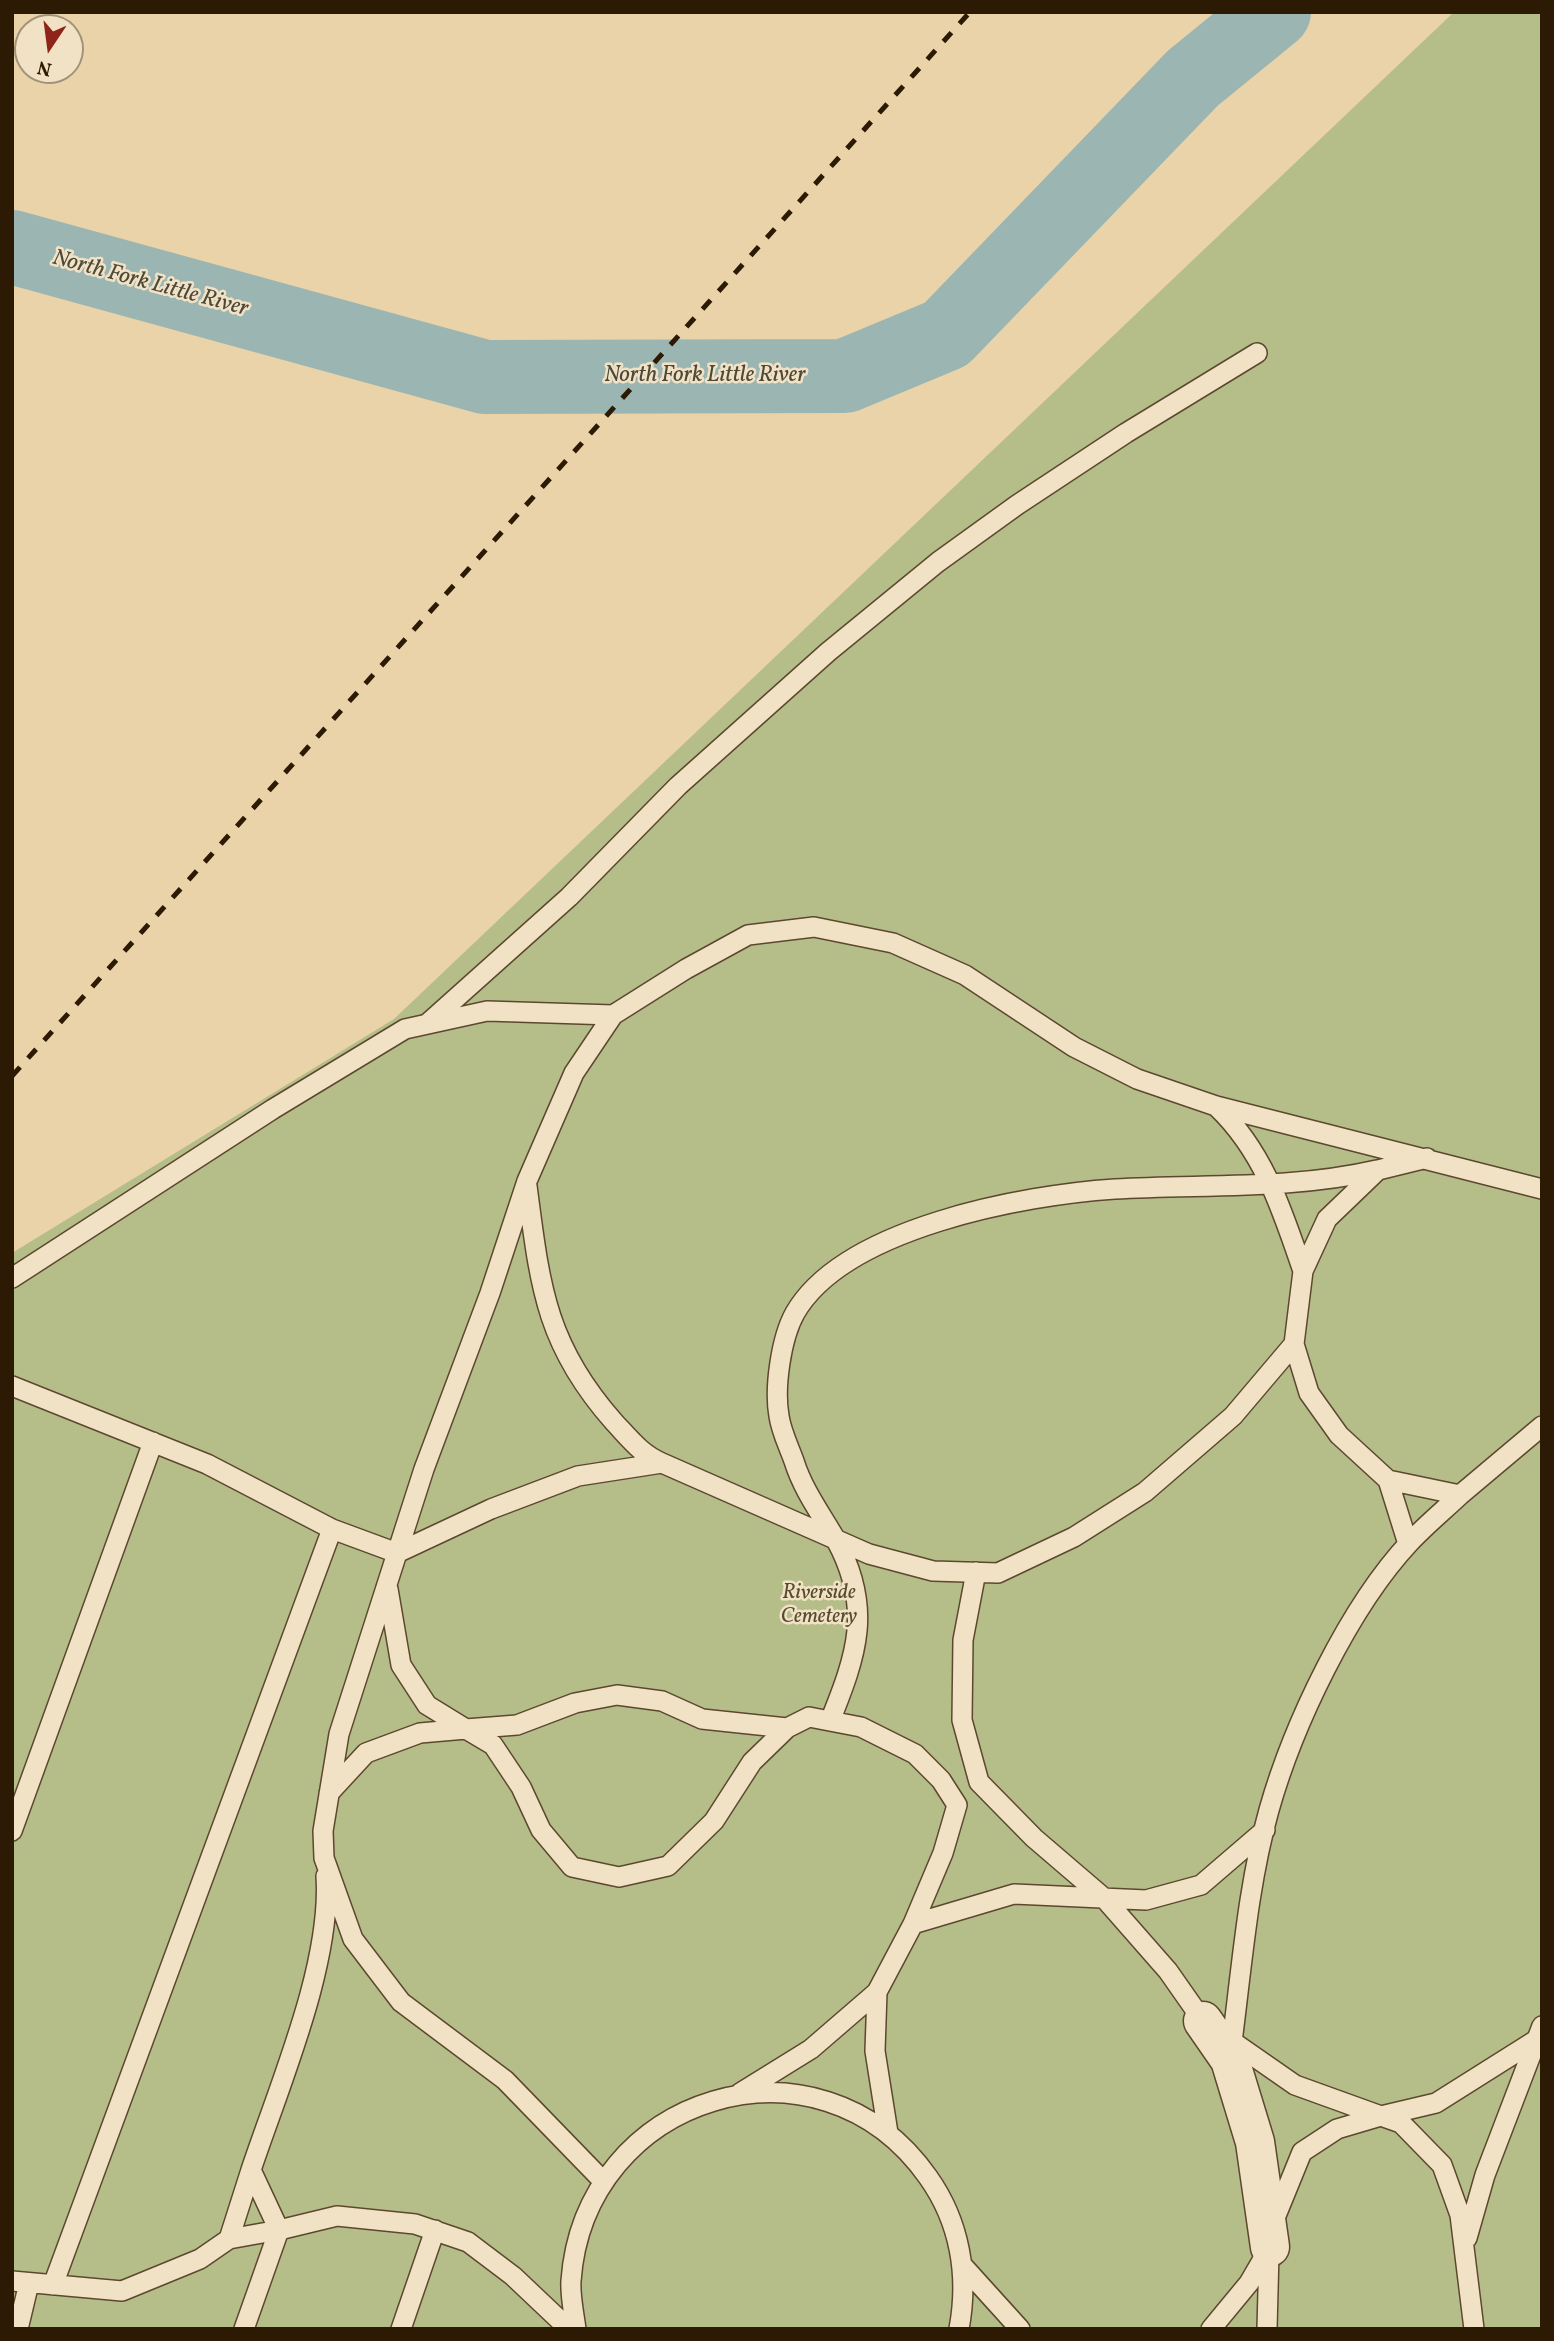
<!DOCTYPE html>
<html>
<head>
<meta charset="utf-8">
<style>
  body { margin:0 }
  #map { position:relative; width:1554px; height:2341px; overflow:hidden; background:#ead3a8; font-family:Vollkorn,serif }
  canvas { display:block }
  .frame { position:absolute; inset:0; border:14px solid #2c1a05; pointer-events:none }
  .north { position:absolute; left:14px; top:14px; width:70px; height:70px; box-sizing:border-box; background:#f1e2c6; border:2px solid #a29279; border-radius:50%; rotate:193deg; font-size:19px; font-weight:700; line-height:28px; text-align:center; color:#2c1a05 }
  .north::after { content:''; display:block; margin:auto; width:24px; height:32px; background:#8f2418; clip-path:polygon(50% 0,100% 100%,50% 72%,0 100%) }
</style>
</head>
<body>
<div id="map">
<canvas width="1554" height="2341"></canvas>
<div class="frame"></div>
<div class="north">N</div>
</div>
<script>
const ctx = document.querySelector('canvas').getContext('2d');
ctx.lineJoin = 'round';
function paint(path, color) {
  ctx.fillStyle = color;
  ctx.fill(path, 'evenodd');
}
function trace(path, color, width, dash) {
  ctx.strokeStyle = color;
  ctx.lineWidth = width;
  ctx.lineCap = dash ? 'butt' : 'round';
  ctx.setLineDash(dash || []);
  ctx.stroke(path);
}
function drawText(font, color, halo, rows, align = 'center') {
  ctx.font = font + ' Vollkorn,serif';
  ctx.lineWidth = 5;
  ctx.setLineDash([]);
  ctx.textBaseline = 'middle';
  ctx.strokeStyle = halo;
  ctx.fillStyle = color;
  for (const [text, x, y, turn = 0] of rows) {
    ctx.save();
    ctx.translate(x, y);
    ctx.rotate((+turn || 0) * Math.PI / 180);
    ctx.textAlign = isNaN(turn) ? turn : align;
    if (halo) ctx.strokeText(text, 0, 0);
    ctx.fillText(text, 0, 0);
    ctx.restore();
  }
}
paint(new Path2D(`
  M1454,12H1542V2329H12V1253L394,1019Z`), '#b5bd89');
trace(new Path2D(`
  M12,247L485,377L845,376L946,334L1193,78L1274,12`), '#9bb6b2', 74);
const service = new Path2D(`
  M427,1024L569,897L678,786L828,652L938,562L1017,505L1126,433L1257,353
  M1217,1107C1264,1152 1282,1210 1303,1271
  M527,1186C540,1285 545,1344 614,1422C630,1439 641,1454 662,1463
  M12,1278L273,1109L405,1029L487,1011L613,1015L686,969L748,935L814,927L893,943L965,975L1074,1047L1137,1079L1216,1106L1542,1189
  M1294,1344L1309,1393L1339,1435L1388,1480L1408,1544
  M12,1386L207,1464L332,1529L397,1553L491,1509L578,1476L662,1463L869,1554L933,1571L998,1573L1074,1537L1145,1492L1233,1416L1294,1344L1303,1271L1327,1219L1378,1170L1427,1158
  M1388,1480L1460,1495L1542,1426
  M976,1572L963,1640L962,1720L979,1782L1034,1838L1104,1898L1168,1971L1203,2021L1295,2085L1381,2116L1436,2103L1536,2040L1542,2042
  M388,1589L401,1665L427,1705L466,1729L517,1725L575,1703L617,1695L662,1701L702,1719L787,1728L809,1717L861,1727L915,1754L941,1780L957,1805L943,1853L913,1924
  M830,1721C857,1654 873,1608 836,1540C821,1514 803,1490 794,1461C789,1447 781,1431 779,1416C774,1388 781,1338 795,1313C844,1228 1023,1195 1115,1189C1203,1184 1290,1190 1377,1170
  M329,1793L366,1753L420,1733L466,1729L493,1745L521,1787L541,1830L572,1867L619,1877L668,1866L714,1821L752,1762L787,1728
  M12,1831L153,1442
  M1232,2042C1242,1965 1248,1885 1269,1810C1293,1725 1349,1607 1410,1542C1425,1526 1443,1511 1460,1495
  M740,2093L811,2049L877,1992
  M888,2133L875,2051L877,1992L913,1924L1014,1894L1146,1900L1201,1885L1265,1830
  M603,2181L505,2080L401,2002L353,1939L324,1858L323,1831L339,1734L424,1469L490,1293L527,1181L574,1073L613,1015
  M1273,2223L1302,2152L1337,2129L1381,2116L1401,2123L1442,2165L1460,2215L1474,2329
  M1467,2238L1485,2175L1542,2026
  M229,2239L279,2230L251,2170C279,2086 332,1964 326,1876
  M963,2266L1020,2329
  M12,2281L122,2291L200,2259L229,2239L251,2170
  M53,2285L332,1529
  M18,2329L29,2283
  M244,2329L279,2230L337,2216L415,2224L468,2242L513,2276L569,2329
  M401,2329L435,2230
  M576,2329C574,2314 570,2296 571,2281C584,2095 819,2022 928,2177C960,2222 969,2275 959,2329
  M1211,2329L1249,2283L1270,2247
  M1267,2329L1269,2252`);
const minor = new Path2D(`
  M1203,2021L1230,2060L1255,2142L1270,2247`);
trace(service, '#5c482e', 22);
trace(minor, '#5c482e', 41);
trace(service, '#f1e2c6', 19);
trace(minor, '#f1e2c6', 38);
trace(new Path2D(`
  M12,1076L970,12`), '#2c1a05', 5, [12, 12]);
drawText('italic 21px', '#554b2d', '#f1e2c6', [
  ["Riverside",819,1594],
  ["Cemetery",819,1618]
]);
drawText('italic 23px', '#4d4939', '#f1e2c6', [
  ["North Fork Little River",150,285,15],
  ["North Fork Little River",705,377]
]);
</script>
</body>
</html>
